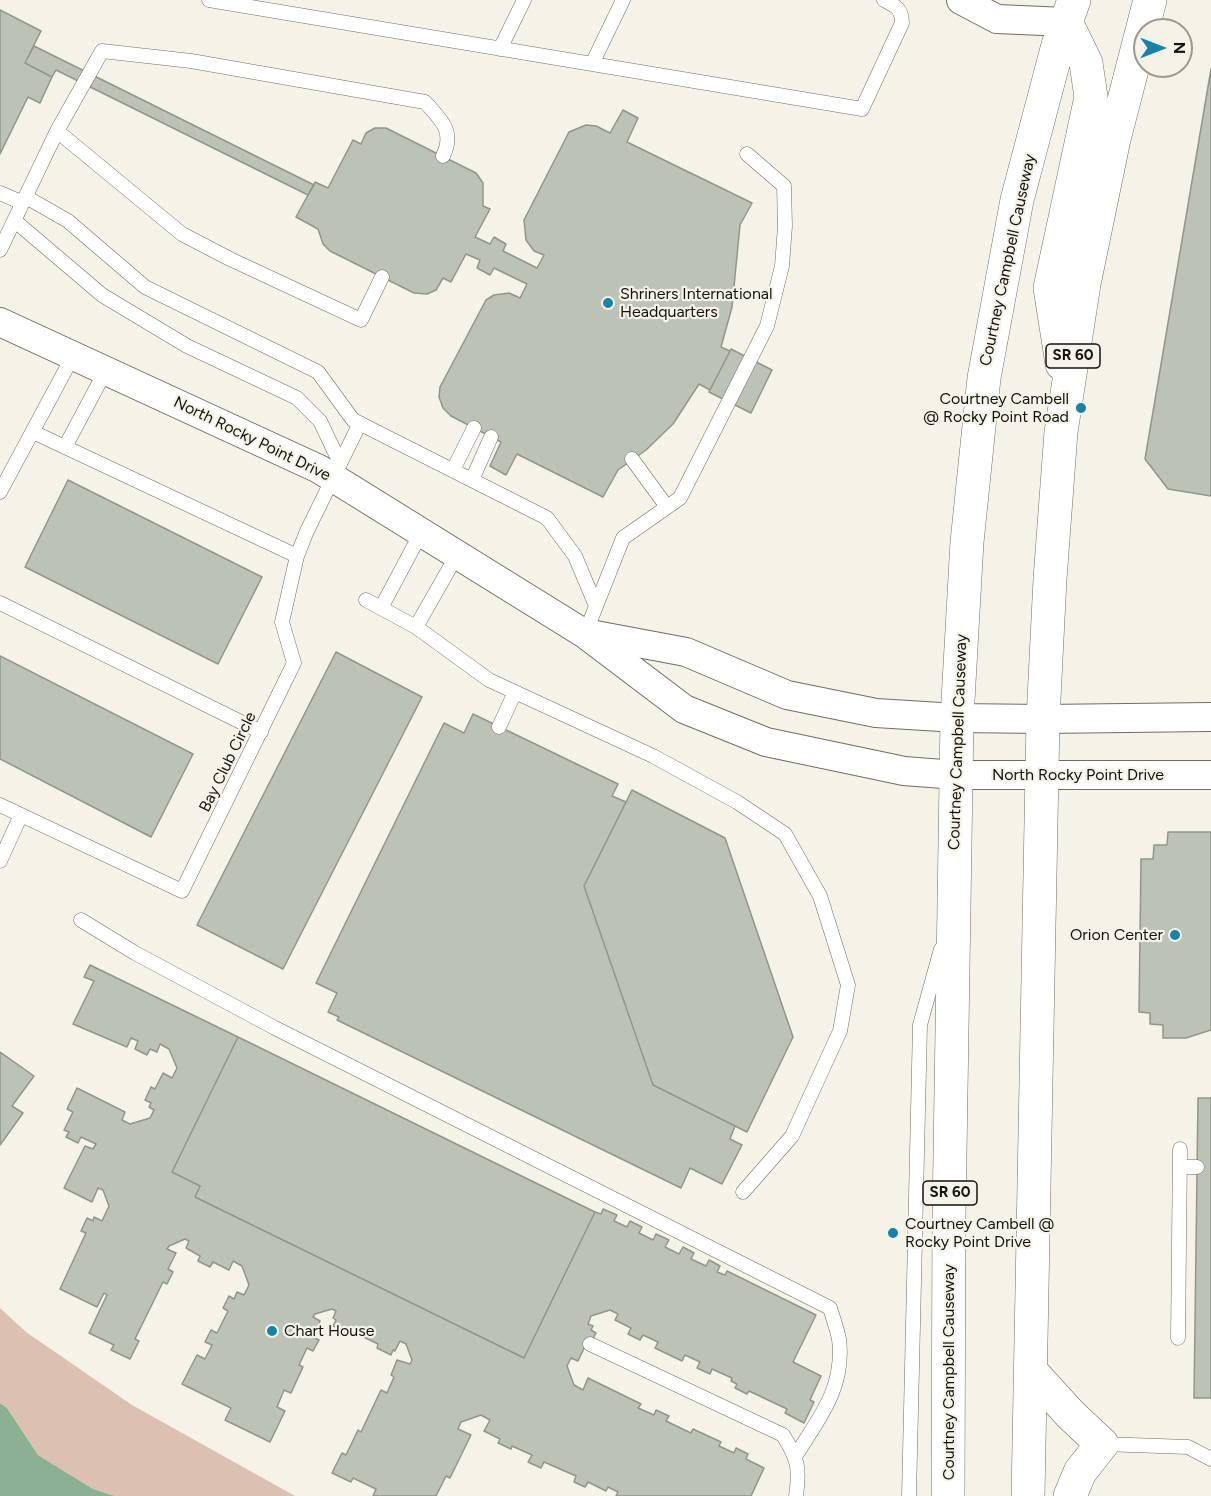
<!DOCTYPE html>
<html>
<head>
<meta charset="utf-8">
<style>
  body { margin:0 }
  #map { position:relative; width:1211px; height:1496px; overflow:hidden; background:#f5f3e7; font-family:Figtree,sans-serif }
  canvas { display:block }
  .north { position:absolute; left:1133px; top:18px; width:60px; height:60px; box-sizing:border-box; background:#f5f3e7; border:2px solid #9b9990; border-radius:50%; rotate:90deg; font-size:16px; font-weight:700; line-height:24px; text-align:center; color:#13120e }
  .north::after { content:''; display:block; margin:auto; width:21px; height:27px; background:#1584ab; clip-path:polygon(50% 0,100% 100%,50% 72%,0 100%) }
</style>
</head>
<body>
<div id="map">
<canvas width="1211" height="1496"></canvas>
<div class="north">N</div>
</div>
<script>
const ctx = document.querySelector('canvas').getContext('2d');
ctx.lineJoin = 'round';
function paint(path, color) {
  ctx.fillStyle = color;
  ctx.fill(path, 'evenodd');
}
function trace(path, color, width, dash) {
  ctx.strokeStyle = color;
  ctx.lineWidth = width;
  ctx.lineCap = dash ? 'butt' : 'round';
  ctx.setLineDash(dash || []);
  ctx.stroke(path);
}
function drawText(font, color, halo, rows, align = 'center') {
  ctx.font = font + ' Figtree,sans-serif';
  ctx.lineWidth = 4.5;
  ctx.setLineDash([]);
  ctx.textBaseline = 'middle';
  ctx.strokeStyle = halo;
  ctx.fillStyle = color;
  for (const [text, x, y, turn = 0] of rows) {
    ctx.save();
    ctx.translate(x, y);
    ctx.rotate((+turn || 0) * Math.PI / 180);
    ctx.textAlign = isNaN(turn) ? turn : align;
    if (halo) ctx.strokeText(text, 0, 0);
    ctx.fillText(text, 0, 0);
    ctx.restore();
  }
}
paint(new Path2D(`
  M0,1308L26,1332L132,1405L295,1496H115L93,1489L38,1455L7,1408L0,1403Z`), '#dcc0b2');
paint(new Path2D(`
  M0,1403L7,1408L38,1455L93,1489L115,1496H0Z`), '#8cb093');
const building = new Path2D(`
  M0,10L41,31L25,63L52,77L40,103L28,97L0,154Z
  M34,46L314,185L308,195L56,70L52,77L25,63Z
  M1211,69V496L1168,489L1145,459Z
  M623,110L638,118L627,142L752,203L740,225L732,307L721,347L730,351L710,390L699,384L673,424L646,450L618,470L603,497L517,454L506,475L490,466L501,442L451,416L443,408L439,397L440,387L486,300L494,295L509,293L520,298L527,284L494,268L490,275L477,268L480,260L466,254L451,282L443,278L436,290L427,294L414,293L330,251L323,244L318,229L296,217L315,182L328,188L353,140L361,144L366,133L375,128H386L476,173L483,183V206L490,209L475,237L490,244L494,237L506,244L503,251L537,268L544,255L534,251L526,240L524,220L569,132L586,125L596,126L610,133Z
  M731,349L772,370L751,413L709,392Z
  M68,480L262,577L218,664L25,567Z
  M336,652L422,697L283,969L197,925Z
  M0,656L193,754L151,837L0,759Z
  M473,714L618,784L612,796L626,802L584,886L653,1085L735,1126L730,1139L742,1145L722,1184L690,1168L681,1188L337,1020L339,1017L328,1012L337,993L316,983L444,723L464,733Z
  M632,790L725,838L793,1037L747,1132L653,1085L584,886Z
  M1168,832H1211V1030L1186,1038H1163V1025L1150,1024V1013L1139,1012L1141,859H1153L1154,845H1167Z
  M90,965L238,1037L172,1172L200,1186L195,1197L524,1358L595,1212L601,1214L603,1209L617,1215L614,1221L627,1227L630,1221L642,1227L639,1233L653,1240L656,1234L669,1240L665,1247L679,1254L683,1247L694,1253L691,1259L706,1266L709,1260L720,1266L717,1272L725,1275L727,1271L816,1315L793,1362L821,1376L810,1400L814,1402L804,1423L785,1413L787,1409L749,1391L747,1394L735,1388L737,1384L731,1381L732,1378L712,1369L710,1374L697,1368L700,1362L685,1355L682,1361L655,1348L658,1342L643,1335L640,1340L628,1334L631,1328L615,1320L618,1314L610,1310L591,1316L588,1324L593,1326L591,1330L596,1333L589,1346L586,1344L578,1361L571,1358L567,1366L574,1385L583,1390L588,1378L641,1404L638,1408L654,1415L656,1410L669,1416L666,1421L691,1433L693,1429L721,1442L719,1446L734,1453L736,1448L748,1454L746,1459L764,1468L751,1496H616L618,1492L608,1487L606,1491L588,1482L585,1487L574,1482L576,1476L544,1462L541,1468L528,1462L532,1455L512,1446L511,1449L498,1443L500,1439L484,1431L490,1420L481,1415L461,1422L458,1429L471,1435L450,1478L446,1476L436,1496H373L376,1489L353,1478L351,1482L332,1473L342,1453L346,1455L358,1430L361,1432L381,1390L387,1393L394,1377L391,1375L397,1360L410,1364L412,1360L406,1344L400,1341L395,1351L393,1350L391,1355L377,1348L378,1344L347,1329L345,1332L333,1326L336,1320L333,1318L336,1311L332,1309L315,1314L313,1317L320,1321L313,1337L319,1340L313,1351L307,1348L299,1365L303,1367L291,1393L284,1390L277,1407L285,1411L270,1442L225,1420L231,1408L182,1384L197,1355L205,1359L212,1345L205,1342L211,1330L217,1333L228,1311L223,1308L229,1296L234,1299L237,1292L244,1295L249,1285L242,1266L233,1261L229,1270L213,1262L210,1267L198,1261L200,1256L186,1248L189,1241L185,1239L169,1246L167,1249L176,1253L168,1269L173,1272L167,1284L163,1282L135,1339L139,1341L130,1359L111,1350L114,1345L89,1333L107,1295L104,1293L97,1307L60,1289L86,1233L81,1231L87,1218L93,1221L94,1217L102,1221L109,1206L103,1190L98,1188L92,1202L64,1188L85,1146L93,1149L96,1144L81,1137L78,1143L66,1137L69,1132L64,1130L73,1112L67,1109L77,1088L125,1112L122,1120L130,1124L150,1118L154,1110L149,1107L151,1103L145,1100L151,1087L155,1089L163,1073L172,1078L177,1068L169,1049L160,1044L157,1052L150,1049L147,1055L135,1049L138,1041L131,1038L127,1047L73,1024L94,981L84,977Z
  M238,1037L595,1212L524,1358L195,1197L200,1186L172,1172Z
  M0,1052L34,1076L12,1106L23,1113L0,1145Z
  M1198,1098H1211V1398H1194Z`);
paint(building, '#bdc2b6');
trace(building, '#91968b', 1.5);
const lane = new Path2D(`
  M209,0L862,109L902,23C902,9 896,6 884,0
  M500,49L524,0
  M592,64L623,0
  M57,131L182,234L230,259L361,320L382,277
  M0,193L23,203
  M26,197L68,221L145,287L318,372L353,420L547,518L575,556L596,606
  M15,221L102,295L187,346L297,398L320,421L340,463
  M0,250L57,131L102,51L191,61L425,102C441,120 455,131 443,156
  M33,432L297,556
  M65,447L106,370
  M632,459L667,507
  M453,470L474,428
  M472,480L491,437
  M0,492L73,356
  M366,600L416,627L489,680L653,756L737,802L785,834L820,896L848,985L840,1031L792,1136L743,1192
  M0,603L261,732
  M381,608L421,533
  M416,627L457,555
  M585,634L623,538L680,498L767,326L782,266L785,226L784,186L747,154
  M499,727L515,692
  M0,805L182,891L294,663L282,622L297,556L307,531L360,423
  M0,861L21,815
  M81,920L135,953L275,1028L830,1308C833,1318 837,1329 839,1339C845,1387 820,1417 796,1455
  M1180,1167H1197
  M1178,1338L1180,1149
  M590,1344L783,1435C798,1459 800,1468 796,1496
  M1102,1444L1188,1447L1211,1459
  M909,1496L920,1025L941,949`);
const street = new Path2D(`
  M961,0L997,19L1066,22
  M0,322L319,469L585,634L684,709L766,742L904,771L956,775H1211
  M590,634L686,652L787,695L876,713L957,718L1043,719L1211,717`);
const highway = new Path2D(`
  M1062,364L1050,288L1091,97L1086,63L1066,22
  M1030,1370L1071,1415L1102,1444L1080,1472L1070,1496
  M948,1496L949,1217L957,718L967,542L984,378L1017,200L1058,45L1074,0
  M1028,1496L1043,719L1050,579L1061,432L1084,284L1114,139L1150,0`);
trace(lane, '#706e63', 15);
trace(street, '#706e63', 30);
trace(highway, '#706e63', 34);
trace(lane, '#fff', 14);
trace(street, '#fff', 28);
trace(highway, '#fff', 33);
for (const [x, y, r, color] of [
  [608,303,6,"#1584ab"],
  [1081,408,6,"#1584ab"],
  [1175,935,6,"#1584ab"],
  [893,1233,6,"#1584ab"],
  [272,1331,6,"#1584ab"]
]) {
  const dot = new Path2D();
  dot.arc(x, y, r, 0, 2 * Math.PI);
  ctx.fillStyle = color;
  ctx.fill(dot);
  trace(dot, '#f5f3e7', 2);
}
for (const [x, y, w] of [
  [1073,356,54],
  [950,1193,54]
]) {
  const box = new Path2D();
  box.roundRect(x - w / 2, y - 12, w, 24, 4.5);
  ctx.fillStyle = '#f5f3e7';
  ctx.fill(box);
  trace(box, '#13120e', 1.5);
}
drawText('bold 15px', '#13120e', null, [
  ["SR 60",1073,356],
  ["SR 60",950,1193]
]);
drawText('16px', '#13120e', '#f5f3e7', [
  ["Courtney Campbell Causeway",1008,260,-78],
  ["North Rocky Point Drive",252,439,26],
  ["Courtney Campbell Causeway",958,742,-88],
  ["Bay Club Circle",228,762,-64],
  ["North Rocky Point Drive",1078,775],
  ["Courtney Campbell Causeway",949,1372,-90]
]);
drawText('16px', '#13120e', '#f5f3e7', [
  ["Shriners International",620,294],
  ["Headquarters",620,312],
  ["Courtney Cambell",1069,399,"right"],
  ["@ Rocky Point Road",1069,417,"right"],
  ["Orion Center",1163,935,"right"],
  ["Courtney Cambell @",905,1224],
  ["Rocky Point Drive",905,1242],
  ["Chart House",284,1331]
], 'left');
</script>
</body>
</html>
